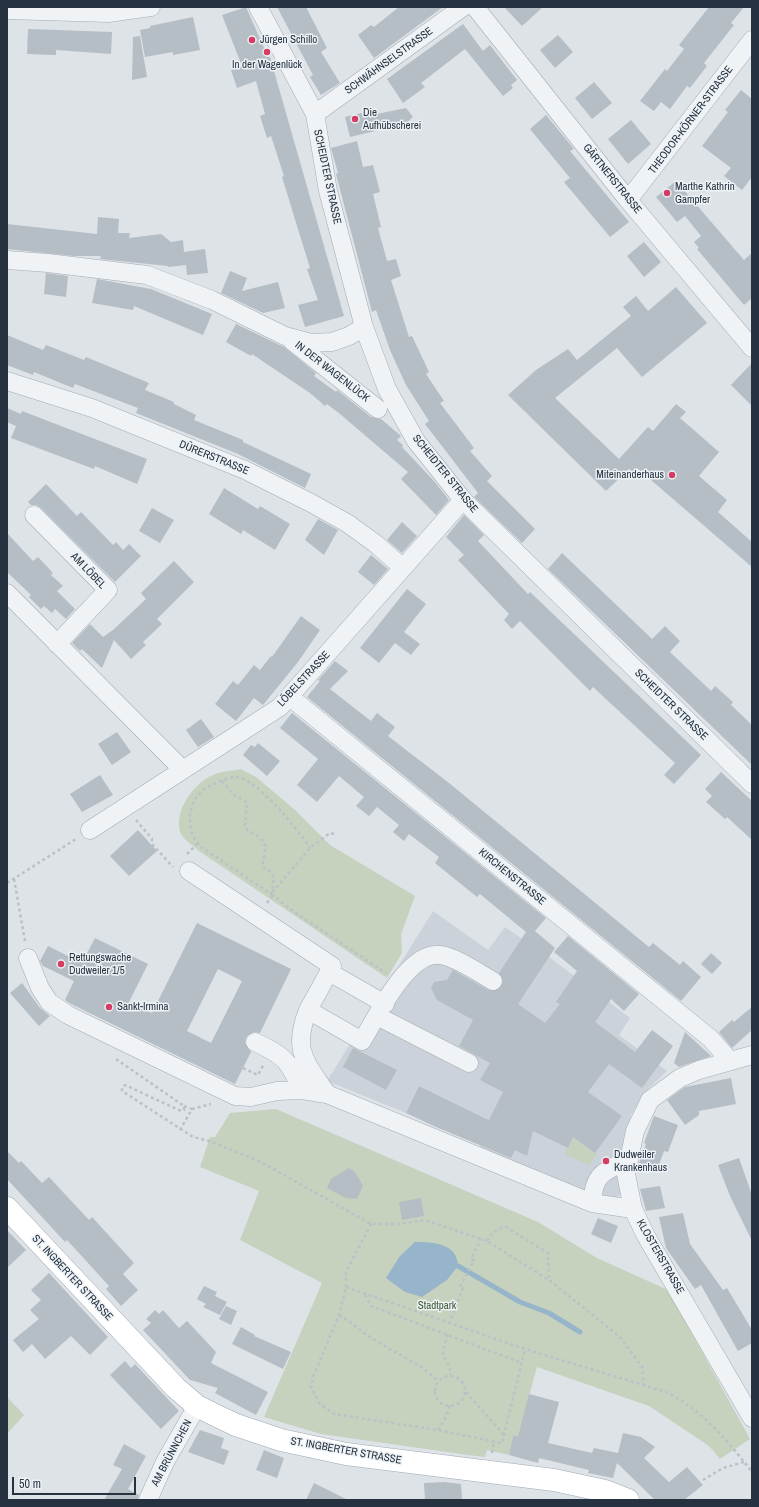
<!DOCTYPE html>
<html>
<head>
<meta charset="utf-8">
<style>
  body { margin:0 }
  #map { position:relative; width:759px; height:1507px; overflow:hidden; background:#dee3e8; font-family:"Archivo Narrow",sans-serif }
  canvas { display:block }
  .frame { position:absolute; inset:0; border:8px solid #26323f; pointer-events:none }
  .scale { position:absolute; left:12px; top:1477px; width:124px; height:18px; box-sizing:border-box; border:2px solid #26323f; border-top:0; padding-left:5px; font-size:12px; line-height:14px; white-space:nowrap; color:#26323f; -webkit-text-stroke:3px #edf2f6; paint-order:stroke }
</style>
</head>
<body>
<div id="map">
<canvas width="759" height="1507"></canvas>
<div class="frame"></div>
<div class="scale">50 m</div>
</div>
<script>
const ctx = document.querySelector('canvas').getContext('2d');
ctx.lineJoin = 'round';
function paint(path, color) {
  ctx.fillStyle = color;
  ctx.fill(path, 'evenodd');
}
function trace(path, color, width, dash) {
  ctx.strokeStyle = color;
  ctx.lineWidth = width;
  ctx.lineCap = dash ? 'butt' : 'round';
  ctx.setLineDash(dash || []);
  ctx.stroke(path);
}
function drawText(font, color, halo, rows, align = 'center') {
  ctx.font = font + ' "Archivo Narrow",sans-serif';
  ctx.lineWidth = 3;
  ctx.setLineDash([]);
  ctx.textBaseline = 'middle';
  ctx.strokeStyle = halo;
  ctx.fillStyle = color;
  for (const [text, x, y, turn = 0] of rows) {
    ctx.save();
    ctx.translate(x, y);
    ctx.rotate((+turn || 0) * Math.PI / 180);
    ctx.textAlign = isNaN(turn) ? turn : align;
    if (halo) ctx.strokeText(text, 0, 0);
    ctx.fillText(text, 0, 0);
    ctx.restore();
  }
}
paint(new Path2D(`
  M433,911L488,950L505,927L549,957L630,1018L619,1035L667,1071L646,1091L631,1115L625,1136L622,1190L620,1195L613,1200L602,1199L479,1148L492,1121L419,1086L406,1113L327,1081Z`), '#ccd2da');
paint(new Path2D(`
  M241,769L256,777L294,809L330,845L415,896L401,934L402,953L387,978L199,851C194,846 184,840 181,834C172,812 194,783 213,775C221,771 232,771 241,769Z
  M276,1109L538,1222L597,1258L668,1290L750,1439L720,1459L709,1446L649,1406L537,1367L518,1436L513,1435L509,1455L487,1450L485,1457L468,1455L321,1434L264,1417L322,1283L240,1240L259,1191L200,1167L210,1137H215L230,1113Z
  M573,1137L597,1154L589,1165L565,1154Z
  M7,1397L24,1415L7,1434Z`), '#c6d2be');
paint(new Path2D(`
  M415,1242C433,1242 457,1243 458,1266L447,1280L422,1297L405,1292L386,1278L400,1256Z`), '#97b5ca');
trace(new Path2D(`
  M458,1266L520,1302L549,1313L580,1332`), '#97b5ca', 5);
paint(new Path2D(`
  M246,7L268,57H270L344,316L305,327L298,305L318,300L307,269L310,268L282,177L284,176L271,136L267,138L260,116L265,114L256,81L237,88L231,70L242,66L222,15Z
  M277,7H306L327,48L321,52L340,83L321,95L310,77L313,75Z
  M399,7H443L374,58L358,35L371,25L374,27Z
  M504,7H543L522,26Z
  M709,7H744L731,23L734,25L704,63L707,66L690,88L687,86L670,109L661,102L654,111L640,101L665,69L667,71L684,49L679,45Z
  M193,17L200,50L173,55V52L145,57L140,30L150,28V26Z
  M463,24L483,51L490,45L517,80L511,85L513,88L503,96L465,49L421,83L425,87L403,103L387,79Z
  M28,29L112,32L111,54L56,50V55L27,54Z
  M558,35L573,52L555,68L540,50Z
  M140,36L147,77L132,80L133,37Z
  M594,82L612,103L592,119L575,98Z
  M741,90L752,99V177L742,190L724,176L731,168L702,146L728,112L725,110Z
  M406,108L413,117L405,124L350,137L345,117L366,112L367,116Z
  M546,115L574,149L570,151L629,222L610,237L564,182L570,178L530,129Z
  M631,120L651,144L628,164L608,139Z
  M357,141L363,167L373,165L380,192L373,194L381,227L378,228L387,261L396,259L401,276L391,280L409,337L412,336L429,372L426,374L444,401L440,403L474,448L470,451L492,476L487,481L535,529L522,543L474,497L478,493L425,424L429,421L406,385L390,350L376,310L372,312L336,174L338,173L331,148Z
  M676,181L744,260L752,253V298L744,305L697,249L699,248L694,242L701,236L685,216L677,222L656,197Z
  M98,217L119,219L118,233H130L129,238L161,234L171,242L183,240L184,252L205,249L208,273L187,275L186,265L168,267V266L100,259L101,256H74L7,249V224L97,234Z
  M644,242L661,262L644,277L627,256Z
  M230,271L247,278L242,291L278,282L285,308L263,313L221,293Z
  M46,273L68,276L66,297L44,294Z
  M97,279L151,289L212,314L203,335L134,306L133,310L92,303Z
  M676,287L707,323L642,377L617,348L555,398L619,459L648,427L653,431L676,404L686,412L680,418L719,452L699,476L727,500L718,512L752,542V567L637,468L633,472L629,469L606,491L508,395L536,370L568,349L577,360L631,316L623,307L636,296L648,311Z
  M236,324L284,347L316,373L314,376L336,392L337,390L371,417L381,419L401,436L397,440L403,445L402,447L434,481L449,500L436,515L401,479L408,472L340,414L327,404L325,406L310,393L252,354L251,356L226,342Z
  M7,335L43,350L46,345L84,360L86,357L149,383L145,390L174,402V404L196,415L194,420L243,440V442L311,474L305,488L238,454L136,413L138,408L75,384L73,388L34,372L33,375L7,365Z
  M752,363V406L731,385Z
  M7,408L21,414L22,411L147,459L137,484L95,466L94,469L11,438L16,426L7,422Z
  M46,484L77,516L81,512L113,545L116,542L123,550L129,544L141,556L115,582L41,508L36,505H31L28,502Z
  M224,488L258,509L260,506L290,524L275,550L243,530L241,534L209,514Z
  M152,508L174,520L160,543L139,531Z
  M464,515L484,535L478,541L528,594L530,592L701,755L674,784L664,775L675,763L593,687L590,691L520,621L512,629L504,620L509,614L458,560L464,555L446,537Z
  M318,519L338,530L324,555L305,540Z
  M402,522L417,536L402,553L387,540Z
  M7,533L33,561L38,557L53,573L51,575L63,586L57,591L75,609L66,619L55,609L52,613L44,606L41,609L29,597L31,595L7,572Z
  M562,553L652,639L665,626L680,641L670,652L711,691L715,686L733,702L731,705L752,725V765L548,569Z
  M371,555L388,569L374,585L358,572Z
  M174,561L194,582L157,619L162,624L143,642L146,645L131,659L114,640L102,668L82,649L80,651L72,643L90,624L103,637L113,630L146,599L141,593Z
  M407,589L426,604L404,632L420,644L411,655L395,643L379,663L360,648Z
  M301,616L320,630L298,662L263,705L254,698L236,721L215,704L233,681L238,685L254,665L260,670L271,656L272,657Z
  M335,661L348,671L330,689L371,721L377,713L395,727L388,736L449,783L649,947L653,943L680,965L683,961L701,977L681,1001L307,697L320,681L318,680Z
  M292,713L546,918L535,931L555,948L518,1004L545,1023L560,1004L556,1002L577,971L554,952L568,936L639,994L624,1011L611,999L595,1022L635,1052L652,1030L673,1046L642,1088L609,1064L588,1092L622,1116L595,1153L573,1137L568,1148L533,1131L527,1156L515,1150L511,1158L436,1127L406,1113L419,1086L489,1120L503,1092L480,1080L490,1063L459,1046L473,1020L437,1000L431,988L434,982L447,980L453,970L488,990H498L503,982L499,973L526,932L480,894L477,897L435,863L439,857L409,834L404,841L393,832L399,825L377,807L369,816L356,806L364,797L339,776L317,802L297,785L318,759L280,728Z
  M201,719L214,737L198,747L186,730Z
  M117,732L131,752L112,765L98,744Z
  M258,743L280,761L267,776L243,755L251,745L255,747Z
  M721,772L752,801V840L727,817L725,819L706,802L712,796L705,789Z
  M100,775L113,795L82,812L70,794Z
  M138,830L157,851L129,876L110,856Z
  M197,923L291,969L260,1033L254,1032L246,1037L245,1043L251,1052L235,1084L69,1003L65,1000L74,981L43,966L40,961L48,946L82,963L95,938L148,964L129,1002L152,1013ZM218,969L242,981L211,1043L187,1031Z
  M711,953L722,963L712,974L701,964Z
  M22,983L40,1008L50,1016L39,1026L10,993Z
  M752,1007V1030L732,1048L719,1032L732,1020L734,1022Z
  M685,1032L711,1056L679,1067L674,1063Z
  M353,1048L397,1070L386,1090L343,1067Z
  M731,1078L736,1104L699,1111V1115L685,1125L667,1100L685,1087Z
  M654,1116L678,1125L668,1152L664,1151L657,1170L639,1163L646,1144L644,1143Z
  M7,1151L19,1163L21,1161L42,1183L49,1177L89,1220L92,1217L134,1263L123,1274L138,1290L121,1306L106,1289L109,1286L67,1240L65,1242L7,1179Z
  M739,1158L752,1195V1241L730,1196L718,1165Z
  M349,1168L355,1172L363,1186L357,1199L346,1198L327,1188L331,1179Z
  M660,1186L665,1208L646,1211L640,1189Z
  M421,1198L424,1216L402,1220L399,1202Z
  M683,1213L690,1244L723,1290L727,1288L752,1330V1343L738,1351L701,1285L695,1289L666,1248L659,1217Z
  M598,1218L618,1226L611,1243L591,1234Z
  M7,1230L26,1250L7,1268Z
  M49,1273L108,1337L90,1355L71,1336L45,1359L32,1344L23,1352L13,1340L39,1319L30,1310L41,1300L31,1290Z
  M204,1286L217,1292L215,1296L227,1302L220,1315L203,1307L206,1304L197,1299Z
  M226,1306L237,1311L231,1325L219,1319Z
  M155,1310L159,1314L163,1310L179,1328L187,1321L216,1352L211,1363L268,1392L256,1415L215,1393L218,1388L190,1380L143,1330L151,1323L146,1319Z
  M241,1327L255,1335L254,1336L291,1352L283,1369L232,1344Z
  M125,1361L131,1368L135,1364L179,1411L161,1429L110,1375Z
  M529,1394L559,1402L548,1443L592,1453L594,1448L618,1453L623,1433L641,1437L655,1447L644,1458L669,1482L687,1467L703,1485L684,1500H655L617,1463L613,1478L588,1473L589,1470L539,1458L538,1463L509,1455L513,1435L518,1436Z
  M200,1430L224,1438L221,1448L229,1451L224,1465L188,1452Z
  M124,1444L146,1456L128,1489L139,1495L138,1500H104L122,1469L113,1465Z
  M264,1450L284,1458L277,1478L256,1470Z
  M444,1482L461,1484L462,1499L425,1500L424,1483Z
  M314,1483L348,1500H306Z`), '#b5bdc5');
const minor = new Path2D(`
  M258,7L315,114L328,191L364,327L387,389L416,441L463,500L752,784
  M475,7L628,200L752,348
  M7,10L108,13L151,7
  M315,114L463,7
  M628,200L752,40
  M7,260L48,263L147,275L212,300L285,336L311,343L332,342L349,336L364,327
  M292,341L378,409
  M7,381L92,408L245,470L311,503L347,523L376,544L403,568
  M34,515L108,590L57,644
  M7,593L182,769
  M290,697L711,1039L730,1061
  M90,830L280,707L463,500
  M189,871L332,966L329,972
  M28,958L40,988L49,1002L68,1015L235,1096L251,1097L277,1091L302,1090L327,1094L592,1203L633,1209
  M308,1010L329,972L385,1004
  M377,1016L469,1063
  M255,1042C285,1056 288,1060 302,1090
  M752,1055L699,1070L680,1078L650,1100L635,1131L626,1174L633,1209L646,1236L752,1418
  M327,1094C305,1061 292,1050 308,1010L362,1041C376,1018 405,957 435,955C450,953 479,973 493,981
  M592,1203C594,1173 603,1172 628,1160
  M148,1500L165,1462L197,1406`);
const major = new Path2D(`
  M7,1208L176,1388L197,1406L217,1416L236,1425L281,1440L346,1454L554,1480L605,1491L628,1500`);
trace(minor, '#a3aab2', 19);
trace(major, '#9da9b4', 23);
trace(new Path2D(`
  M222,781L234,795L247,802L245,825L247,830C267,841 268,842 262,866C276,875 275,877 271,894L201,847C185,832 186,801 206,788C211,785 218,782 223,780C227,779 232,777 236,777C258,779 297,829 310,848
  M136,820L152,839V844L173,867
  M334,834L330,833L311,847L271,894L293,911L386,973
  M187,854L198,843
  M14,879L25,941
  M7,883L76,839
  M267,903L273,895
  M116,1059L184,1106V1110L181,1111L125,1085L122,1088V1091L193,1137L209,1141L261,1162L371,1224H400L425,1220L487,1241L549,1280L620,1337L642,1367L644,1385
  M243,1068L258,1075L264,1064
  M184,1106L192,1109
  M180,1130L192,1109L211,1104
  M371,1224L346,1272V1287L339,1315L313,1377L311,1388L320,1404L334,1414L438,1430L502,1443L525,1349
  M487,1241C492,1232 496,1229 506,1227L548,1253L549,1280
  M346,1287L525,1349L666,1392C702,1410 728,1441 752,1472
  M365,1295L371,1306L522,1363
  M339,1315C352,1322 362,1333 375,1340C396,1354 420,1363 438,1381
  M449,1324L463,1288L460,1287L474,1260L471,1259L481,1239
  M447,1334L443,1355L450,1367V1375
  M435 1391a15 15 0 1 1 30 0a15 15 0 1 1-30 0Z
  M466,1392L504,1435
  M438,1430L446,1417L450,1406
  M492,1453L494,1442
  M703,1480L723,1468L744,1462`), '#bbc1c6', 2.5, [3, 3]);
trace(minor, '#f0f3f6', 18);
trace(major, '#fff', 22);
for (const [x, y, r, color] of [
  [252,40,4,"#d33d64"],
  [267,52,4,"#d33d64"],
  [355,119,4,"#d33d64"],
  [667,193,4,"#d33d64"],
  [672,475,4,"#d33d64"],
  [61,964,4,"#d33d64"],
  [109,1007,4,"#d33d64"],
  [606,1161,4,"#d33d64"]
]) {
  const dot = new Path2D();
  dot.arc(x, y, r, 0, 2 * Math.PI);
  ctx.fillStyle = color;
  ctx.fill(dot);
  trace(dot, '#edf2f6', 1.5);
}
drawText('11px', '#26323f', '#edf2f6', [
  ["Jürgen Schillo",260,40],
  ["In der Wagenlück",267,65,"center"],
  ["Die",363,113],
  ["Aufhübscherei",363,126],
  ["Marthe Kathrin",675,187],
  ["Gampfer",675,200],
  ["Miteinanderhaus",664,475,"right"],
  ["Rettungswache",69,958],
  ["Dudweiler 1/5",69,971],
  ["Sankt-Irmina",117,1007],
  ["Dudweiler",614,1155],
  ["Krankenhaus",614,1168]
], 'left');
drawText('11px', '#26323f', '#edf2f6', [
  ["SCHWÄHNSELSTRASSE",389,61,-36],
  ["THEODOR-KÖRNER-STRASSE",691,120,-53],
  ["SCHEIDTER STRASSE",327,177,78],
  ["GÄRTNERSTRASSE",612,179,51],
  ["IN DER WAGENLÜCK",332,372,38],
  ["DÜRERSTRASSE",214,458,22],
  ["SCHEIDTER STRASSE",445,474,51],
  ["AM LÖBEL",88,571,46],
  ["LÖBELSTRASSE",304,679,-47],
  ["SCHEIDTER STRASSE",671,705,44],
  ["KIRCHENSTRASSE",512,877,39],
  ["KLOSTERSTRASSE",660,1257,60],
  ["ST. INGBERTER STRASSE",72,1278,47],
  ["ST. INGBERTER STRASSE",346,1451,10],
  ["AM BRÜNNCHEN",172,1453,-62]
]);
drawText('11px', '#3f5b33', '#edf2f6', [
  ["Stadtpark",437,1306]
]);
</script>
</body>
</html>
